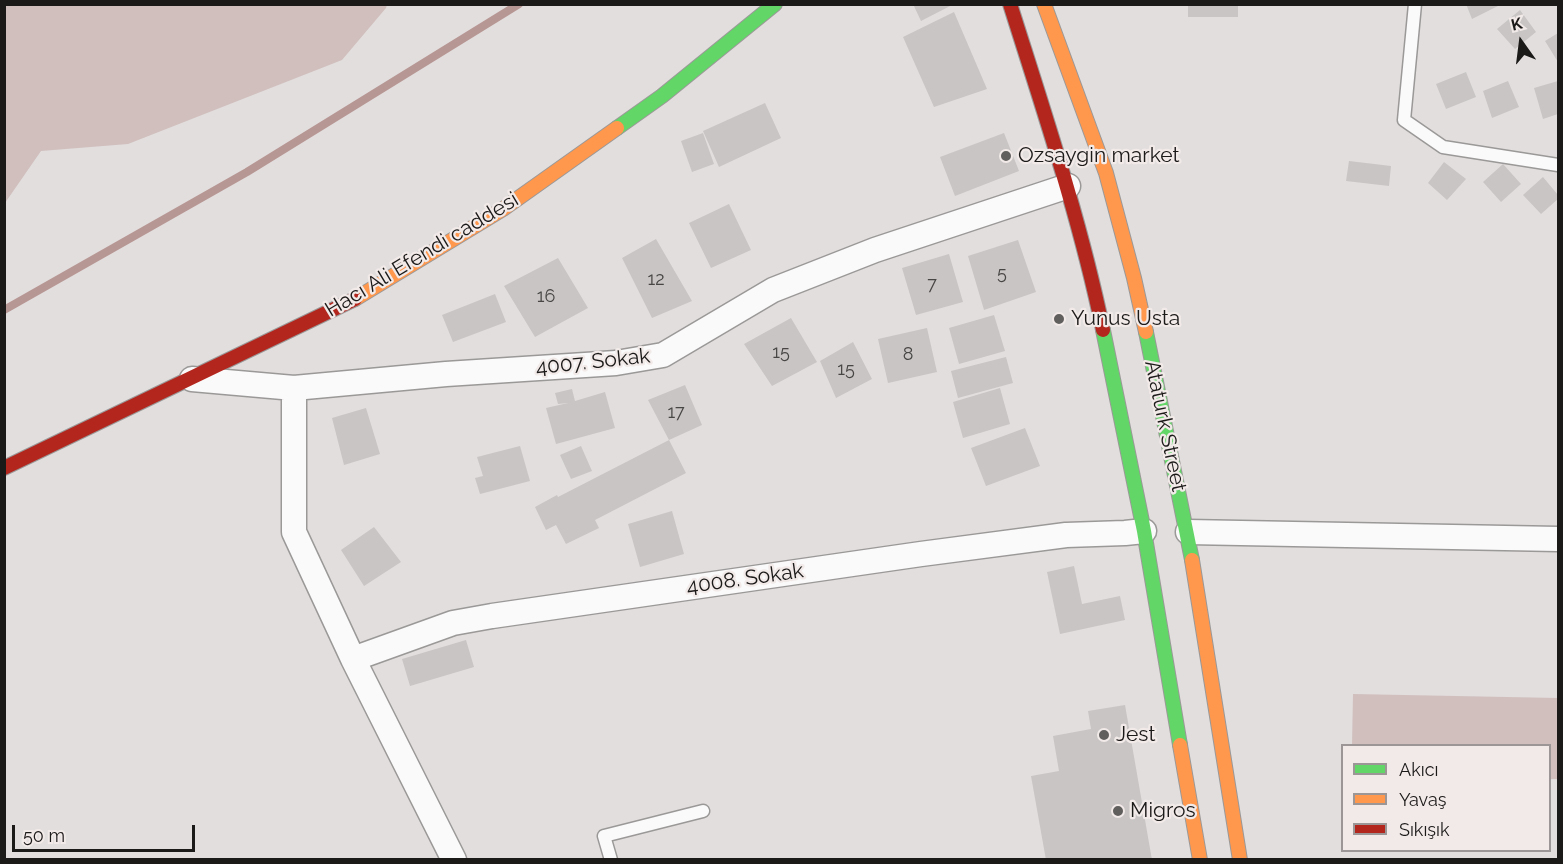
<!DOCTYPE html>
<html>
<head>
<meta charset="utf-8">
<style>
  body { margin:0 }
  #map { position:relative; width:1563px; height:864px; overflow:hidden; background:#e2dede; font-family:Raleway,sans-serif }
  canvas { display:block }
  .frame { position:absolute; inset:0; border:6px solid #1c1919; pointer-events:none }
  .legend { position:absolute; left:1341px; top:744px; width:210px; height:108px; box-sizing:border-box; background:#f1eae9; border:2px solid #9c9696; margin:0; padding:8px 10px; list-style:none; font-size:18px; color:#1c1919 }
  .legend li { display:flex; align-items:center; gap:12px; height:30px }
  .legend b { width:30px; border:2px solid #9c9696 }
  .north { position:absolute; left:1491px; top:12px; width:60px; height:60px; -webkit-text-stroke:4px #f1eae9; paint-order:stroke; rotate:346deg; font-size:16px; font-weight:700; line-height:24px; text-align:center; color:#1c1919 }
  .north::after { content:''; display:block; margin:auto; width:21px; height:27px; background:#1c1919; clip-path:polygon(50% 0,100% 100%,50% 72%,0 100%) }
  .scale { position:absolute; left:12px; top:825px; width:183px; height:27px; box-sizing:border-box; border:3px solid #1c1919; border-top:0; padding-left:8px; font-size:18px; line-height:21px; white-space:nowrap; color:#1c1919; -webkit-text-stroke:4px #f1eae9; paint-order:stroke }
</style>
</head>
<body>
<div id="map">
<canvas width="1563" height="864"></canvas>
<div class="frame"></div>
<ul class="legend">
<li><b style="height:8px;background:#63d668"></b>Akıcı</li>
<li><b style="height:8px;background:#ff974d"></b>Yavaş</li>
<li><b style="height:8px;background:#b3261e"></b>Sıkışık</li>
</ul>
<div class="north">K</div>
<div class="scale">50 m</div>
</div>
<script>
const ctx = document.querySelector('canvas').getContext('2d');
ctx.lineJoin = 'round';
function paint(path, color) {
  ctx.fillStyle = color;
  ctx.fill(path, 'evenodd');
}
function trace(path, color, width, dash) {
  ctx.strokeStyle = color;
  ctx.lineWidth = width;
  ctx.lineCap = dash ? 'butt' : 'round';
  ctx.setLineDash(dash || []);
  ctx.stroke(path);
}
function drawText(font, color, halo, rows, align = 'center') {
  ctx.font = font + ' Raleway,sans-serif';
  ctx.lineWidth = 4.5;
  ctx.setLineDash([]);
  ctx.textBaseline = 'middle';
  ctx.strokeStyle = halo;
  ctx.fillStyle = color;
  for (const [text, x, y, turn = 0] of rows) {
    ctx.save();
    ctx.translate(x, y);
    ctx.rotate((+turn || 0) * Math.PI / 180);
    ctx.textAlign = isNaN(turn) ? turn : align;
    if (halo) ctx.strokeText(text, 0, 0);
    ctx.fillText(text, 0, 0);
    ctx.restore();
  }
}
paint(new Path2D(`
  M5,4H387V5L386,8L342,60L128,144L41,151L5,203Z
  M1353,694L1558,698V779H1550V746L1352,745Z`), '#d0bfbd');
trace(new Path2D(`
  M4,310L247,172L519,4`), '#b79794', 8);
paint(new Path2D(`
  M913,4H954L921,21Z
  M1188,4H1238V17H1188Z
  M1466,4H1497L1498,6L1472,19Z
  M1520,10L1536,32L1515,49L1497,29Z
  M954,12L987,89L934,107L903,37Z
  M1558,33V62L1545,41Z
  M1466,72L1476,97L1446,109L1436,84Z
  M1508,81L1519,107L1492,118L1483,91Z
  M1558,81V114L1543,119L1534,88Z
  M765,103L781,138L719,167L703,131Z
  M703,133L714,164L692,172L681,141Z
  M1004,133L1019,171L955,196L940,157Z
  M1349,161L1391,166L1389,186L1346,181Z
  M1444,162L1466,179L1447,200L1428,183Z
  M1503,164L1521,184L1501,202L1483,182Z
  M1543,177L1558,195V199L1541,214L1523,195Z
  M729,204L751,250L711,268L689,223Z
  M656,239L692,301L652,318L622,258Z
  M1018,240L1036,292L984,310L968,256Z
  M949,254L963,302L916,315L902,268Z
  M558,258L588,308L535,337L504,286Z
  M495,294L506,322L453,342L442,315Z
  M994,315L1005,351L959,364L949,328Z
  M791,318L817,362L772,386L744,344Z
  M927,328L937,372L888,383L878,339Z
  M853,342L872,379L836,398L820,361Z
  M1006,357L1013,383L958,398L951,371Z
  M685,385L702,425L669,440L648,400Z
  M1000,388L1010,424L963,438L953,402Z
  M572,389L575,401L605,392L615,428L556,444L546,408L568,403L558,404L555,393Z
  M366,408L380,454L344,465L332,418Z
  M1025,428L1040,466L986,486L971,448Z
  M669,440L686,473L595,520L599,528L566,544L556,525L546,530L535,507L557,495L558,497Z
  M520,446L530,481L480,494L475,478L483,476L477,457Z
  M581,446L592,471L571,479L560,455Z
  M672,511L684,554L640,567L628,524Z
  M374,527L401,562L364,586L341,550Z
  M1074,566L1082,604L1120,596L1125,620L1060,634L1047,572Z
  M466,640L474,667L410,686L402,659Z
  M1125,705L1152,860H1046L1031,776L1059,771L1053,736L1091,729L1088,711Z`), '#c9c5c5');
const lane = new Path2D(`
  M1415,4L1404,120L1443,147L1558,165
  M611,860L604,836L703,811`);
const street = new Path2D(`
  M192,379L294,388L446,374L616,363L663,355L773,290L875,250L1068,186
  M294,388V532L353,659L454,860
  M1188,532L1558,539
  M353,659L453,623L492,616L921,554L1066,535L1125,533L1144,531`);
const fast = new Path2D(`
  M617,128L662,96L775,4
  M1103,330L1144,531L1180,745
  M1146,332L1192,560`);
const slow = new Path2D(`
  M1044,4L1106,173L1134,278L1146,332
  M355,299L503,209L617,128
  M1192,560L1240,860
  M1180,745L1200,860`);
const jam = new Path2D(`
  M1010,4C1044,112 1080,219 1103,330
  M4,468L355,299`);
trace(lane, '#9b9898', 15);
trace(street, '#9b9898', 27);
trace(fast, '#9b9898', 16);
trace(slow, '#9b9898', 16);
trace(jam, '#9b9898', 16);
trace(lane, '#fbfafa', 12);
trace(street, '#fbfafa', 24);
trace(fast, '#63d668', 14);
trace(slow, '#ff974d', 14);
trace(jam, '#b3261e', 14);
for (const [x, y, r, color] of [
  [1006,156,6,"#615e5e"],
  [1059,319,6,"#615e5e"],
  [1104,735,6,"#615e5e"],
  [1118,811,6,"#615e5e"]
]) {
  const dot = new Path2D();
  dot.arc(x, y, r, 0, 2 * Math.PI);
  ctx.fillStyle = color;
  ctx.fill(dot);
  trace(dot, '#f1eae9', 2);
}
drawText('18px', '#484545', null, [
  ["5",1002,274],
  ["12",656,280],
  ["7",932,285],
  ["16",546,297],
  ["15",781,353],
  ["8",908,355],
  ["15",846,370],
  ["17",676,413]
]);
drawText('21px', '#1c1919', '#f1eae9', [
  ["Ozsaygin market",1018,156],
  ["Yunus Usta",1071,319],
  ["Jest",1116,735],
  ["Migros",1130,811]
], 'left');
drawText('21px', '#1c1919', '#f1eae9', [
  ["Hacı Ali Efendi caddesi",422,255,-31],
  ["4007. Sokak",593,362,-6],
  ["Ataturk Street",1165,426,78],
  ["4008. Sokak",745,579,-8]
]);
</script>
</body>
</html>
